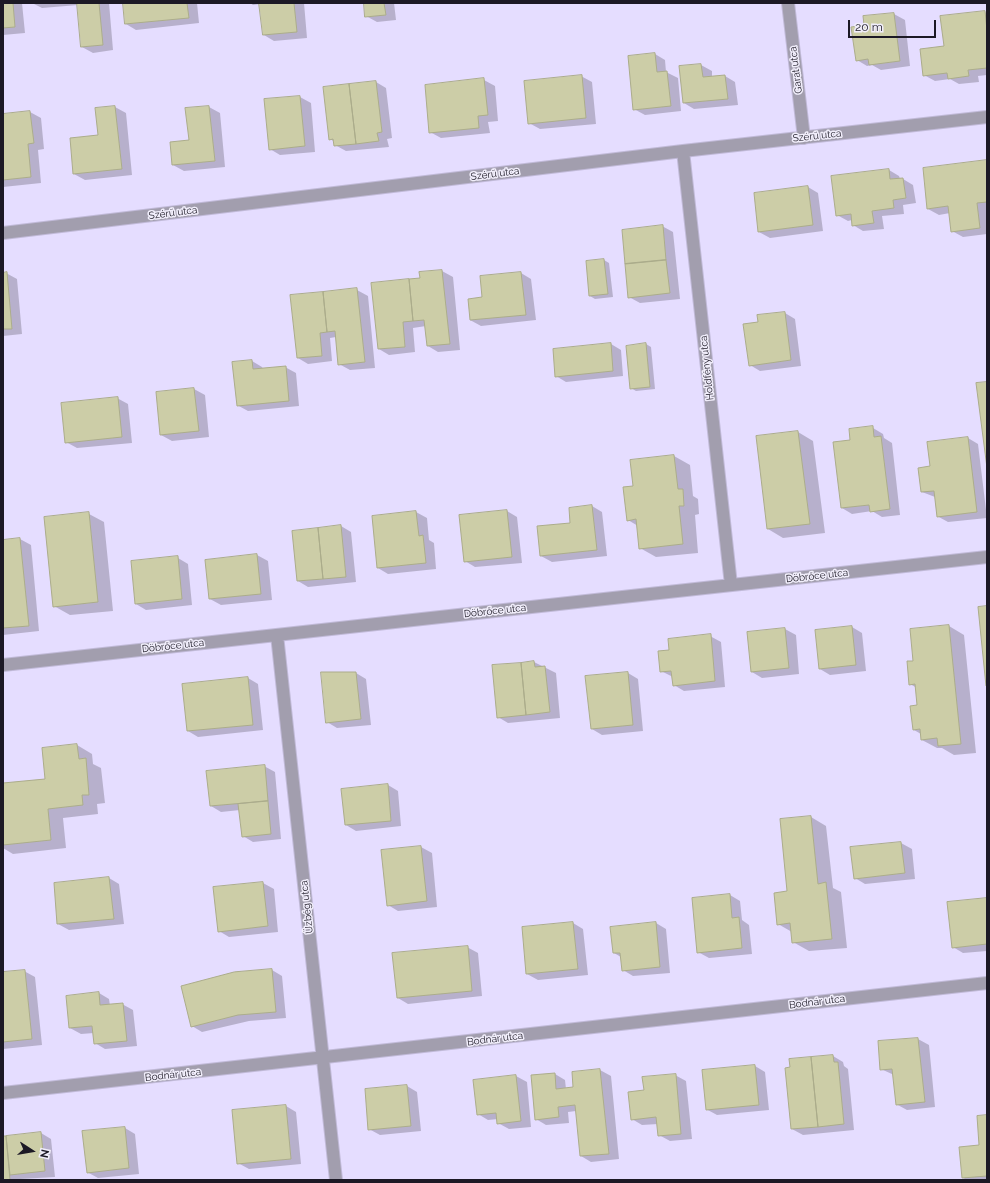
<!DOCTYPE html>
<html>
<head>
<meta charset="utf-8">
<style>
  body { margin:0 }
  #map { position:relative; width:990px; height:1183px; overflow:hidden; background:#e5ddff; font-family:Raleway,sans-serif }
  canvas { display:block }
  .frame { position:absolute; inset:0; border:4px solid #1c1925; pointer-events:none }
  .north { position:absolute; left:12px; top:1131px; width:40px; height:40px; -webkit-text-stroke:3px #f1eefb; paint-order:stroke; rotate:102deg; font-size:11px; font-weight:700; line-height:16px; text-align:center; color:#1c1925 }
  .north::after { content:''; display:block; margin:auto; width:14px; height:18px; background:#1c1925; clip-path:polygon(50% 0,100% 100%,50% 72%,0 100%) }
  .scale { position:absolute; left:848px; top:20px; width:88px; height:18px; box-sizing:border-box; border:2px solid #1c1925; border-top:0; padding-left:5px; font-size:12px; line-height:14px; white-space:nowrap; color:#1c1925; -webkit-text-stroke:3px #f1eefb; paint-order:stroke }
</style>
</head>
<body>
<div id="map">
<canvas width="990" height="1183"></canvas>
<div class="frame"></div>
<div class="north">N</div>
<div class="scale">20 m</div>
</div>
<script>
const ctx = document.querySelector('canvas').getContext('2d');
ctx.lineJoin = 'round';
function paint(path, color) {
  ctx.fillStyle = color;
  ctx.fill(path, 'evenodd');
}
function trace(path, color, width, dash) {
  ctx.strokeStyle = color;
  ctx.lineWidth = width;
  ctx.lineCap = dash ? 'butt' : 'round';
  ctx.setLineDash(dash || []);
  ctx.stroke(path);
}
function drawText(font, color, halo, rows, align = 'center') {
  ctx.font = font + ' Raleway,sans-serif';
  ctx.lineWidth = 3;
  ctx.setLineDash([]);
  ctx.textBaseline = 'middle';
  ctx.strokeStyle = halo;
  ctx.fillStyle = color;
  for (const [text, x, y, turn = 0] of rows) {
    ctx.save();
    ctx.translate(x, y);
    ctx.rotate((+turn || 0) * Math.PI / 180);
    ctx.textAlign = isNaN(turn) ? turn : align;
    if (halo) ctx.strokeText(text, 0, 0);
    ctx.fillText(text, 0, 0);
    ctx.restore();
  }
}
paint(new Path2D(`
  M3,3H22L25,33L3,35Z
  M32,3H109L113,50L93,53L82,47L78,5L42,8Z
  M124,3H197L199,23L136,30L126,24Z
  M250,3H304L307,38L274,41L264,35L260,4L253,5Z
  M365,3H394L396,20L377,22L366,16Z
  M984,12L987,13V75L978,76L979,82L959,84L950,79L935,81L924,75L945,47Z
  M894,14L905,20L910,66L881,70L872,65L867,66L857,60L865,26L864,17Z
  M655,54L665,60L666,72L678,78L681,111L645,115L634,109Z
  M701,65L712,71V77L725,76L735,82L738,105L694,109L684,103L680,67Z
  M581,76L592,82L596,124L540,129L529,123Z
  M484,80L495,86L498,121L488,122L490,133L441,138L430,132L426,86Z
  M376,82L386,88L392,138L387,139L389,147L346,151L335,145V142L330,139Z
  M300,97L311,103L315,152L280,155L270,149L265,100Z
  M115,107L126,113L132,175L85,180L74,174L99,136L97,109Z
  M209,107L220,113L225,167L184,171L173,165L190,141L186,109Z
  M30,112L41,118L44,149L38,150L41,183L3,187V115Z
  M987,161V234L963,237L952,231L950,213L939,215L928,209Z
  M889,170L899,176L900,179H903L913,185L916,203L903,205L904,214L882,216L884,229L863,231L853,225L852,220L848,221L837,215Z
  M808,187L818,193L823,231L770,238L759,232Z
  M662,226L673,232L680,299L640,303L629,297Z
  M604,260L609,263L613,297L595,299L590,296Z
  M442,271L453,277L460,350L438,352L428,346L426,326L413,328L415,352L389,355L379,349L421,279L420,273Z
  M6,273L17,279L22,334L3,336V274Z
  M521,273L531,279L536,320L481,326L470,320L484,298Z
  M357,290L368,296L375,368L350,370L339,364L336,337L330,338L332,361L308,364L298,358L292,296Z
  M785,313L795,319L801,366L760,371L750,365L759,323Z
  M611,344L621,350L623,376L566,382L556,376Z
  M646,344L651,347L655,389L636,391L631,388Z
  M252,361L262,367L263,369L285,367L296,373L299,406L248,411L237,405Z
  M194,389L205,395L209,437L172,441L161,435L157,393Z
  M117,398L128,404L132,443L77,448L66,442Z
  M873,428L883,434L884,438L892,443L900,515L882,517L872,511L852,514L842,508L852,441Z
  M798,432L813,441L825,533L783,538L768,529Z
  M968,438L978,444L987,518L948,522L937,516L935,497L922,492L931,467Z
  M674,456L690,465L693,496L698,499L699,514L695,515L698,553L656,557L640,548L638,526L628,520L634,486Z
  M592,506L602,512L607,556L552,562L541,556L571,524Z
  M507,511L517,517L522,563L475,567L465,561Z
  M416,512L427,518L429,540L434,543L436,569L388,574L378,568L373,517Z
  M89,514L104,522L113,611L70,615L54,606Z
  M341,526L351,532L356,582L308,587L298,581Z
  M20,539L31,545L39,631L3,635V541Z
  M257,555L268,561L272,600L221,605L210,599L206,560Z
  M178,558L188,564L192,605L146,610L136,604Z
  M949,626L964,635L976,753L954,755L942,748H937L922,740L921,734L914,730L919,706L917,688L910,684L914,661Z
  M852,627L862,633L866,671L830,675L820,669Z
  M785,629L796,635L799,674L762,678L752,672L748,633Z
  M710,636L721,642L725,687L684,691L674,685L673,677L661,671L670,651Z
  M534,662L556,673L560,718L508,723L498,717Z
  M356,673L366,679L371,725L337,728L327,722Z
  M628,673L638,679L643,731L602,735L592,729Z
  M248,678L258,684L263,730L198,737L188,731Z
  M77,745L92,754L93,764L101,768L105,803L97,804L98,814L63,818L66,848L13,854L3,848V784L46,780Z
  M264,766L275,772L281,839L253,842L243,836L240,810L221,812L211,806Z
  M388,785L398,791L401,826L356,831L346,825Z
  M811,817L826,826L833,888L841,892L847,948L809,951L793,942L792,932L778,924Z
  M901,843L912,849L915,879L865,884L855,878L851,848Z
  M421,847L432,853L437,907L398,911L388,905Z
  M109,878L119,884L124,924L69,930L58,924Z
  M263,883L274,889L278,932L229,937L219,931Z
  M730,895L740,901L742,920L749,925L752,954L709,958L698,952Z
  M987,899V951L963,953L953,947Z
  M573,923L583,929L588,975L538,980L527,974Z
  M656,923L666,929L670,973L633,976L623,970L621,957L614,953Z
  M467,947L478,953L482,996L408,1004L398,998Z
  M272,970L282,976L286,1018L249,1021L202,1032L192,1026Z
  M24,971L35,977L42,1045L3,1049V973Z
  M99,993L109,999L110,1006L122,1004L133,1010L137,1046L105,1049L95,1043L94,1033L81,1034L70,1028Z
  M918,1039L929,1045L935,1107L907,1110L896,1104L894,1075L881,1069L879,1042Z
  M833,1056L843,1062L844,1066L848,1069L854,1130L803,1135L792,1129Z
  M755,1066L765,1072L769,1110L717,1115L706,1109Z
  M600,1070L611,1076L619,1159L591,1162L581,1156L576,1111L568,1112L569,1123L546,1125L536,1119L555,1074L565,1080L566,1089L574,1088L573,1073Z
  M675,1075L686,1081L692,1139L670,1141L659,1135L658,1124L642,1125L632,1119L645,1091Z
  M516,1076L527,1082L531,1127L509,1129L498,1123V1119L488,1120L478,1114L474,1081Z
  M407,1086L417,1092L421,1131L380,1135L369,1129Z
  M286,1106L296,1112L301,1164L249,1169L238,1163Z
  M987,1116V1180H967L963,1178L981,1146Z
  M125,1128L135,1134L139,1174L98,1178L87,1172Z
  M41,1133L51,1139L55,1177L3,1180V1137Z`), '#0003');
const building = new Path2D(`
  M3,3H13L15,27L3,28Z
  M77,3H99L103,45L81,47Z
  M123,3H187L189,18L125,24Z
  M259,3H294L297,32L263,35Z
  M364,3H384L386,15L365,17Z
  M985,11L987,30V68L968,70L969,76L948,79L947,73L923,76L920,49L944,46L940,16Z
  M894,13L900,61L869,65L868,59L856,61L851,27L864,25L863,16Z
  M655,53L657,72L667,71L671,106L633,110L628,56Z
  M701,64L703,77L725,75L728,99L683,103L679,66Z
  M582,75L586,118L528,124L524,81Z
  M484,78L488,115L478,116L479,128L429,133L425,85Z
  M376,81L382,132L377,133L379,141L356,144L349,84Z
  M349,84L356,144L334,146L333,139L329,140L323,87Z
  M300,96L305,146L269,150L264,99Z
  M115,106L122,169L73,174L70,138L98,135L95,108Z
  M209,106L215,161L172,165L170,142L189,140L185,108Z
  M30,111L34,143L28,144L31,177L3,180V114Z
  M987,160V202L977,203L980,228L951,232L948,206L927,209L923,168Z
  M889,169L890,179L903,178L906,198L893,200L894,208L872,211L874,223L852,226L851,214L836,216L831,176Z
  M808,186L813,225L758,232L754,193Z
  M663,225L666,260L625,264L622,230Z
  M604,259L608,294L589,296L586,261Z
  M666,260L670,293L628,298L625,264Z
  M442,270L450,344L427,346L424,320L413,321L409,279L420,278L419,272Z
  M7,272L12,329H3V273Z
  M521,272L526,315L470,320L468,299L482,297L480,276Z
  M409,279L413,321L403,322L405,347L378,349L371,283Z
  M357,288L365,362L338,365L335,331L327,332L323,292Z
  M323,292L327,332L320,333L322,356L297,358L290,295Z
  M785,312L791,360L749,366L743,324L758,322L757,315Z
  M611,343L613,371L555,377L553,349Z
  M646,343L650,387L630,389L626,346Z
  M252,360L253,369L286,366L289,401L237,406L232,362Z
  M987,382V468L976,383Z
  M194,388L199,431L160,435L156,392Z
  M118,397L122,437L65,443L61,403Z
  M873,426L874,437L881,436L890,509L870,512L869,505L841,508L833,442L850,440L849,429Z
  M798,431L810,524L767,529L756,436Z
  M968,437L977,512L937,517L934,491L921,492L918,468L930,466L927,442Z
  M674,455L678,489H683L684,506H679L683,544L639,549L636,519L627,521L623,487L633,486L630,460Z
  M592,505L597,550L540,556L537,526L570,523L569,508Z
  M507,510L512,557L464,562L459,515Z
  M416,511L419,536L423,535L426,563L377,568L372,516Z
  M89,512L98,602L53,607L44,517Z
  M341,525L346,577L323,579L318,528Z
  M318,528L323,579L297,581L292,531Z
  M20,538L29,626L3,628V540Z
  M257,554L261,594L209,599L205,560Z
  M178,556L182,599L135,604L131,561Z
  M987,606V686H986L978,607Z
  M949,625L961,744L938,746L937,738L921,740L920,729L913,730L910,706L917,705L915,684L909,685L907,661H913L910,629Z
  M852,626L856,665L819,669L815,630Z
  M785,628L789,668L751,672L747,632Z
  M711,634L715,681L673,686L671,671L660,672L658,651L669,650L668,639Z
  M534,661L535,667L545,666L550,712L526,715L521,663Z
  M521,663L526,715L497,718L492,665Z
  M321,672H356L361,719L326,723Z
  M628,672L633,725L591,729L585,676Z
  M248,677L253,725L187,731L182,684Z
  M77,744L79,759L86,758L89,795H82L83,805L48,809L51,840L3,845V783L45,779L42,748Z
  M265,765L268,801L210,806L206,771Z
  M388,784L391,821L345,825L341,789Z
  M268,801L271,834L242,837L238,804Z
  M811,816L818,884L826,882L832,939L792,943L790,923L777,925L774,893L787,891L780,819Z
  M901,842L905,873L854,879L850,847Z
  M421,846L427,901L387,906L381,850Z
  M109,877L114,919L57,924L54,883Z
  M263,882L268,926L218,932L213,887Z
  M730,894L732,918L739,917L742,948L697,953L692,898Z
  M987,898V944L952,948L947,902Z
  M573,922L578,969L526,974L522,927Z
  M656,922L660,967L622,971L620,953H613L610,927Z
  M468,946L472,991L397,998L392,953Z
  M272,969L276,1012L238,1015L191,1027L181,986L234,972Z
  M25,970L32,1039L3,1042V972Z
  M99,992L100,1005L123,1003L127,1041L94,1044L92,1026L69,1028L66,996Z
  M918,1038L925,1102L896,1105L892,1069L880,1070L878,1041Z
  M833,1055L834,1062H838L844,1124L818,1127L811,1057Z
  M811,1057L818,1127L791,1129L785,1068L790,1067L789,1059Z
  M755,1065L759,1105L706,1110L702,1070Z
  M600,1069L609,1154L580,1156L575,1105L558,1107L559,1117L535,1120L531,1075L555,1073L556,1089L573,1087L572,1072Z
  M676,1074L681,1134L658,1136L656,1117L631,1120L628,1092L644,1090L642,1077Z
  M516,1075L521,1121L497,1124L496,1113L477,1115L473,1080Z
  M407,1085L411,1126L368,1130L365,1089Z
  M286,1105L291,1159L237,1164L232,1110Z
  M987,1115V1176L962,1178L959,1147L979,1145L977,1116Z
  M125,1127L129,1168L87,1173L82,1131Z
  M41,1132L45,1171L10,1175L6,1136Z
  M3,1136H6L10,1180H3Z`);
paint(building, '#cccda7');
trace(building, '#abac8b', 1);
const street = new Path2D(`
  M788,3L804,138
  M683,151L731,585
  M3,233L683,151L987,117
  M277,635L336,1180
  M3,665L987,557
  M3,1093L987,983`);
trace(street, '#c1bad8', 14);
trace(street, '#a29eae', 12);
drawText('10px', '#1c1925', '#f1eefb', [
  ["Garat utca",796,70,-97],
  ["Szérű utca",817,136,-6],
  ["Szérű utca",495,174,-7],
  ["Szérű utca",173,213,-7],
  ["Holdfény utca",707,368,-96],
  ["Döbrőce utca",817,576,-6],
  ["Döbrőce utca",495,611,-6],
  ["Döbrőce utca",173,646,-6],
  ["Üzbég utca",307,907,-96],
  ["Bodnár utca",817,1002,-7],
  ["Bodnár utca",495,1039,-7],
  ["Bodnár utca",173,1075,-6]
]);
</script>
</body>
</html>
